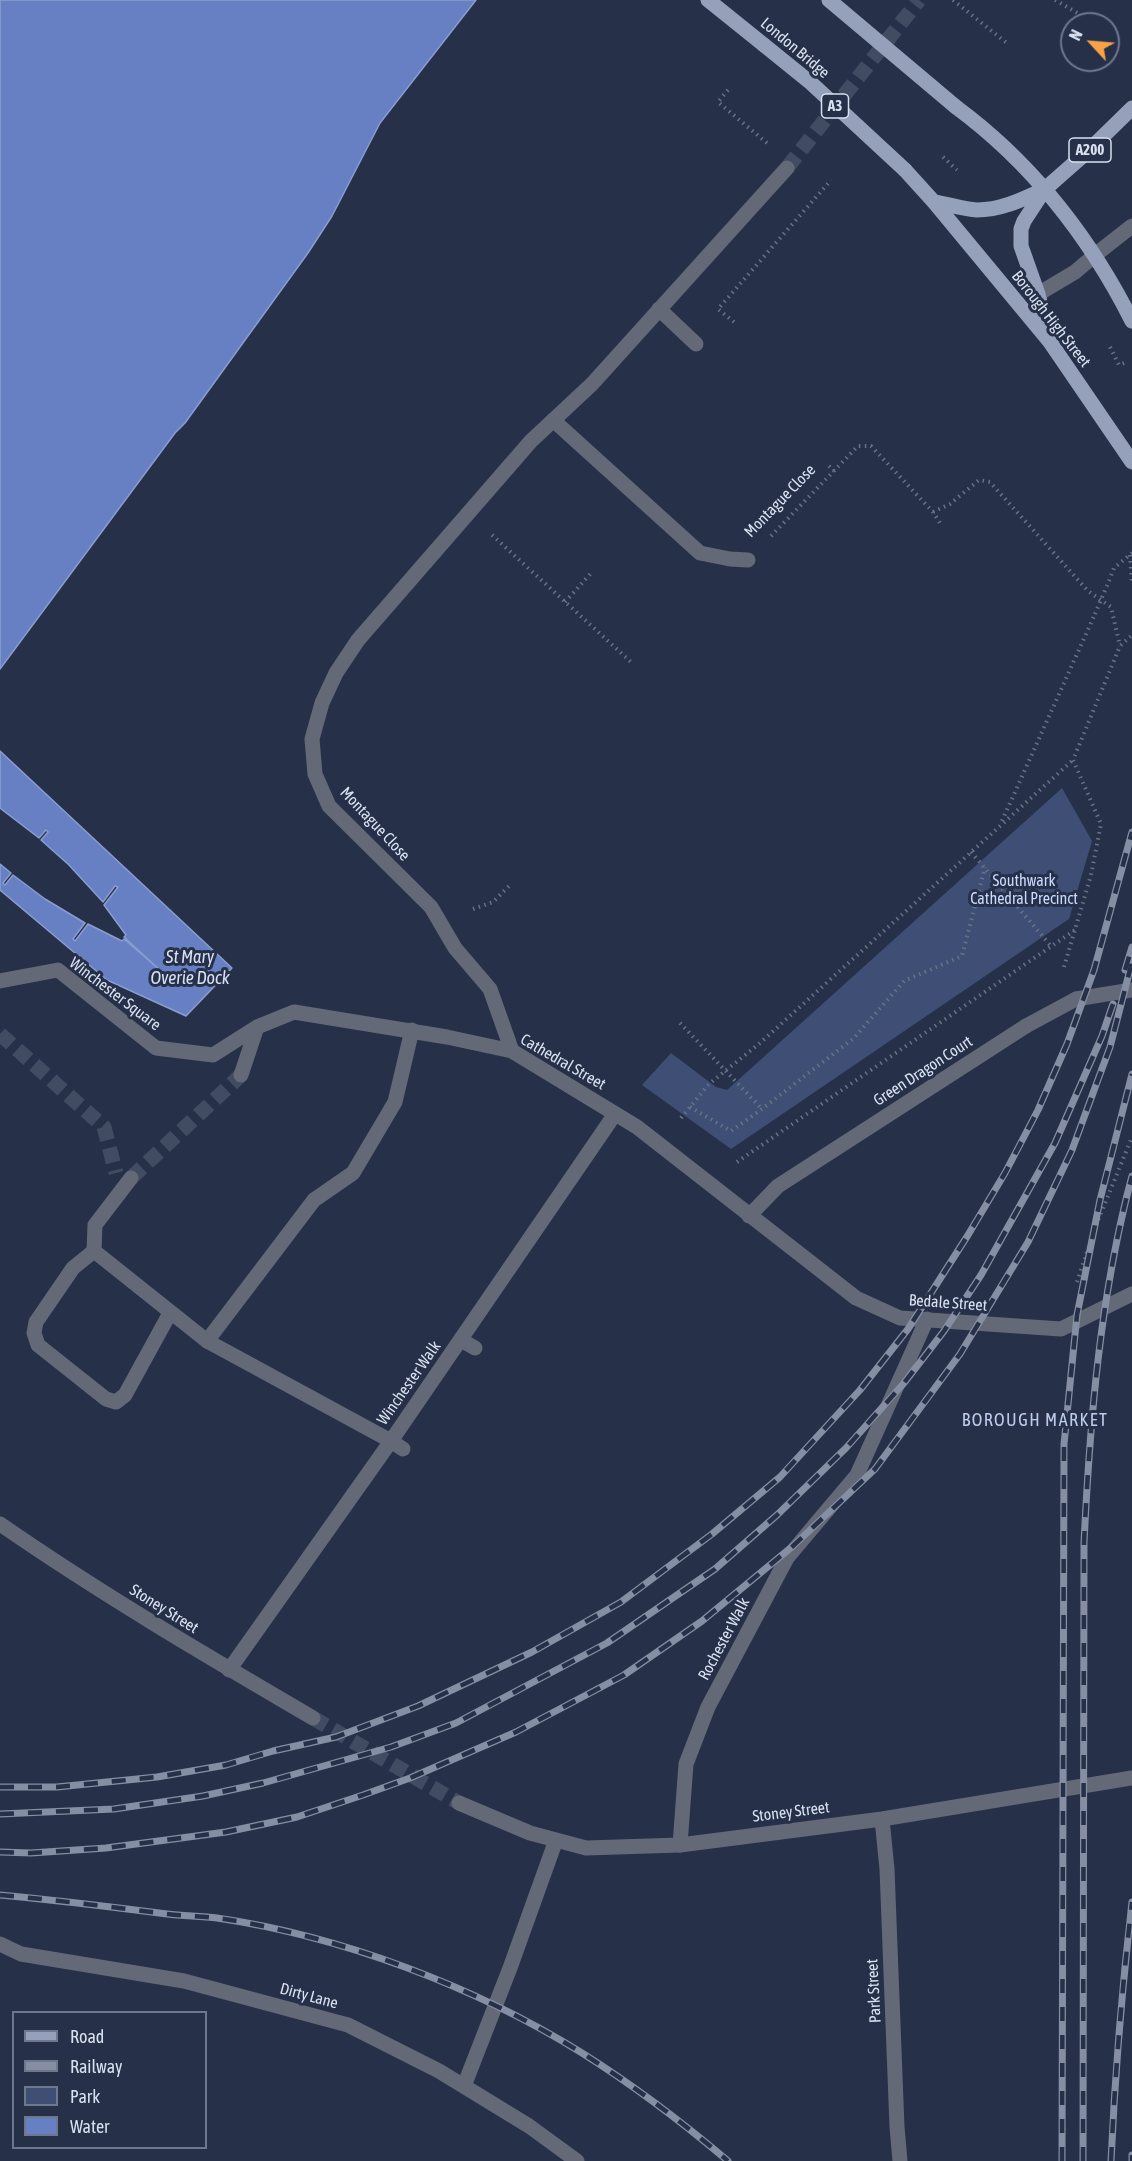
<!DOCTYPE html>
<html>
<head>
<meta charset="utf-8">
<style>
  body { margin:0 }
  #map { position:relative; width:1132px; height:2161px; overflow:hidden; background:#263049; font-family:"Asap Condensed",sans-serif }
  canvas { display:block }
  .legend { position:absolute; left:12px; top:2011px; width:195px; height:138px; box-sizing:border-box; background:#263049; border:2px solid #6e778c; margin:0; padding:8px 10px; list-style:none; font-size:18px; color:#d9e1f1 }
  .legend li { display:flex; align-items:center; gap:12px; height:30px }
  .legend b { width:30px; border:2px solid #6e778c }
  .north { position:absolute; left:1060px; top:12px; width:60px; height:60px; box-sizing:border-box; background:#263049; border:2px solid #6e778c; border-radius:50%; rotate:296deg; font-size:16px; font-weight:700; line-height:24px; text-align:center; color:#d9e1f1 }
  .north::after { content:''; display:block; margin:auto; width:21px; height:27px; background:#f7a14a; clip-path:polygon(50% 0,100% 100%,50% 72%,0 100%) }
</style>
</head>
<body>
<div id="map">
<canvas width="1132" height="2161"></canvas>
<ul class="legend">
<li><b style="height:8px;background:#95a0bb"></b>Road</li>
<li><b style="height:8px;background:#858ea2"></b>Railway</li>
<li><b style="height:16px;background:#3f4e75"></b>Park</li>
<li><b style="height:16px;background:#6780c3"></b>Water</li>
</ul>
<div class="north">N</div>
</div>
<script>
const ctx = document.querySelector('canvas').getContext('2d');
ctx.lineJoin = 'round';
function paint(path, color) {
  ctx.fillStyle = color;
  ctx.fill(path, 'evenodd');
}
function trace(path, color, width, dash) {
  ctx.strokeStyle = color;
  ctx.lineWidth = width;
  ctx.lineCap = dash ? 'butt' : 'round';
  ctx.setLineDash(dash || []);
  ctx.stroke(path);
}
function drawText(font, color, halo, rows, align = 'center') {
  ctx.font = font + ' "Asap Condensed",sans-serif';
  ctx.lineWidth = 6;
  ctx.setLineDash([]);
  ctx.textBaseline = 'middle';
  ctx.strokeStyle = halo;
  ctx.fillStyle = color;
  for (const [text, x, y, turn = 0] of rows) {
    ctx.save();
    ctx.translate(x, y);
    ctx.rotate((+turn || 0) * Math.PI / 180);
    ctx.textAlign = isNaN(turn) ? turn : align;
    if (halo) ctx.strokeText(text, 0, 0);
    ctx.fillText(text, 0, 0);
    ctx.restore();
  }
}
paint(new Path2D(`
  M1062,788L1092,841L1069,919L731,1149L642,1085L671,1053L716,1087L727,1090Z`), '#3f4e75');
const water = new Path2D(`
  M0,0H476L380,123L332,216L308,253L185,423L175,433L0,669Z
  M0,751L232,968L186,1016L107,980L0,890V864L11,873L3,883L5,885L13,875L45,899L85,923L73,939L75,941L88,924L122,941L124,939L161,971L124,937L126,935L104,905L118,887L115,886L103,902L69,865L41,840L48,832L46,830L39,838L0,808Z`);
paint(water, '#6780c3');
trace(water, '#899dd1', 1.5);
trace(new Path2D(`
  M787,168L919,0
  M0,1034L104,1127L116,1173
  M131,1178L241,1075
  M313,1718L459,1803`), '#414b62', 15, [15, 8]);
trace(new Path2D(`
  M953,0L1008,44
  M1055,0L1097,24
  M1108,30L1114,34
  M728,90L718,102L767,143
  M943,157L957,170
  M1110,347L1119,365L1127,362
  M829,466L834,471
  M933,512L950,504L979,480L990,482L1088,591L1111,607L1120,646
  M492,535L631,662
  M771,536L858,446H871L933,512L940,523
  M1130,555L1132,584
  M1109,581L1114,568L1132,553
  M565,602L593,571
  M1002,821L1095,614
  M971,852L1050,945
  M473,909L493,902L510,885
  M1064,967L1091,875L1101,824L1073,760L1120,646L1132,635
  M680,1023L762,1109
  M690,1107L731,1131L762,1109L854,1038L904,981L962,956L985,867
  M681,1118L709,1084L760,1043L1073,760
  M737,1162L1075,930
  M1077,1282L1095,1228L1132,1137`), '#687287', 4, [1.5, 4.5]);
trace(new Path2D(`
  M1038,294L1075,272L1095,255
  M659,309L696,344
  M749,1216L778,1186L1026,1026
  M94,1251L73,1268L36,1322L34,1333L38,1345L106,1399L116,1402L125,1395L170,1313
  M461,1340L475,1348
  M207,1341L314,1200L353,1173L395,1102L412,1030
  M391,1441L403,1449
  M680,1845L686,1764L708,1707L787,1558L857,1475L927,1319`), '#636976', 15);
trace(new Path2D(`
  M1095,255L1132,226
  M553,420L700,553L730,559L748,560
  M0,981L58,970L156,1048L213,1055L257,1027L294,1012L447,1037L512,1051L637,1127L856,1298L900,1318L1061,1329L1132,1294
  M1026,1026L1076,999L1132,990
  M512,1051L490,989L455,948L431,907L329,806L315,774L312,739L322,703L336,673L358,640L531,441L592,384L787,168
  M241,1075L257,1027
  M131,1178L95,1225L94,1251L207,1341L391,1441
  M0,1524C101,1594 207,1656 313,1718
  M229,1670L391,1441L615,1114
  M459,1803L530,1833L586,1848L680,1845L882,1819L1132,1778
  M882,1819L887,1869L897,2127L900,2161
  M0,1944L21,1954L184,1981L348,2025L439,2071L529,2126L577,2161
  M464,2086L510,1968L556,1840`), '#636976', 15);
trace(new Path2D(`
  M708,0L764,45
  M956,107C1033,164 1089,236 1132,321
  M905,170L934,202L1050,342L1132,462
  M934,202C948,204 963,209 977,210C1002,210 1023,199 1045,189
  M1049,338L1038,294L1021,246V229L1024,221L1045,189L1087,152L1132,108`), '#95a0bb', 15);
const rail = new Path2D(`
  M1125,970L1132,947
  M0,1787H57L157,1777L226,1765L273,1751L336,1737L418,1706L532,1652L621,1602L712,1534L780,1477L860,1390L908,1329L968,1235L1005,1173L1038,1110L1067,1044L1094,970L1132,832
  M0,1814L114,1809L203,1796L263,1783L391,1747L456,1723L607,1643L715,1569L777,1515L846,1448L904,1383L944,1331L981,1275L1055,1143L1102,1036L1113,1004
  M0,1852L31,1853L106,1848L226,1832L297,1817L363,1795L410,1778L516,1732L624,1675L702,1621L793,1546L875,1469L960,1354L1028,1242L1072,1150L1110,1047L1132,962
  M0,1895C56,1900 112,1907 167,1914C184,1916 201,1916 217,1918C341,1936 476,1987 582,2053C633,2085 682,2122 728,2161
  M1062,2161L1064,1444L1077,1315L1100,1200L1132,1074
  M1083,2161L1084,1543C1090,1419 1100,1296 1132,1176
  M1111,2161C1115,2074 1122,1988 1132,1902
  M1132,2161V2155`);
trace(rail, '#858ea2', 7);
trace(rail, '#263049', 4.5, [14]);
trace(new Path2D(`
  M734,322L718,309L831,180
  M1095,614L1109,581`), '#687287', 4, [1.5, 4.5]);
trace(new Path2D(`
  M829,0L956,107
  M764,45L811,83L905,170`), '#95a0bb', 15);
for (const [x, y, w] of [
  [835,106,27],
  [1090,150,42]
]) {
  const box = new Path2D();
  box.roundRect(x - w / 2, y - 12, w, 24, 4.5);
  ctx.fillStyle = '#263049';
  ctx.fill(box);
  trace(box, '#d9e1f1', 1.5);
}
drawText('bold 15px', '#d9e1f1', null, [
  ["A3",835,106],
  ["A200",1090,150]
]);
drawText('16px', '#d9e1f1', '#263049', [
  ["London Bridge",795,48,40],
  ["Borough High Street",1051,319,52],
  ["Montague Close",780,501,-46],
  ["Montague Close",375,824,47],
  ["Winchester Square",115,994,37],
  ["Cathedral Street",563,1062,30],
  ["Green Dragon Court",923,1071,-33],
  ["Bedale Street",948,1303,4],
  ["Winchester Walk",409,1383,-55],
  ["Stoney Street",164,1609,32],
  ["Rochester Walk",724,1639,-62],
  ["Stoney Street",791,1812,-7],
  ["Park Street",874,1991,-93],
  ["Dirty Lane",309,1996,15]
]);
drawText('16px', '#cadaff', '#263049', [
  ["Southwark",1024,881],
  ["Cathedral Precinct",1024,899]
]);
drawText('italic 18px', '#d9e1f4', '#263049', [
  ["St Mary",190,957],
  ["Overie Dock",190,978]
]);
ctx.letterSpacing = '1.5px';
drawText('18px', '#beccec', '#263049', [
  ["BOROUGH MARKET",1035,1420]
]);
ctx.letterSpacing = '0px';
</script>
</body>
</html>
